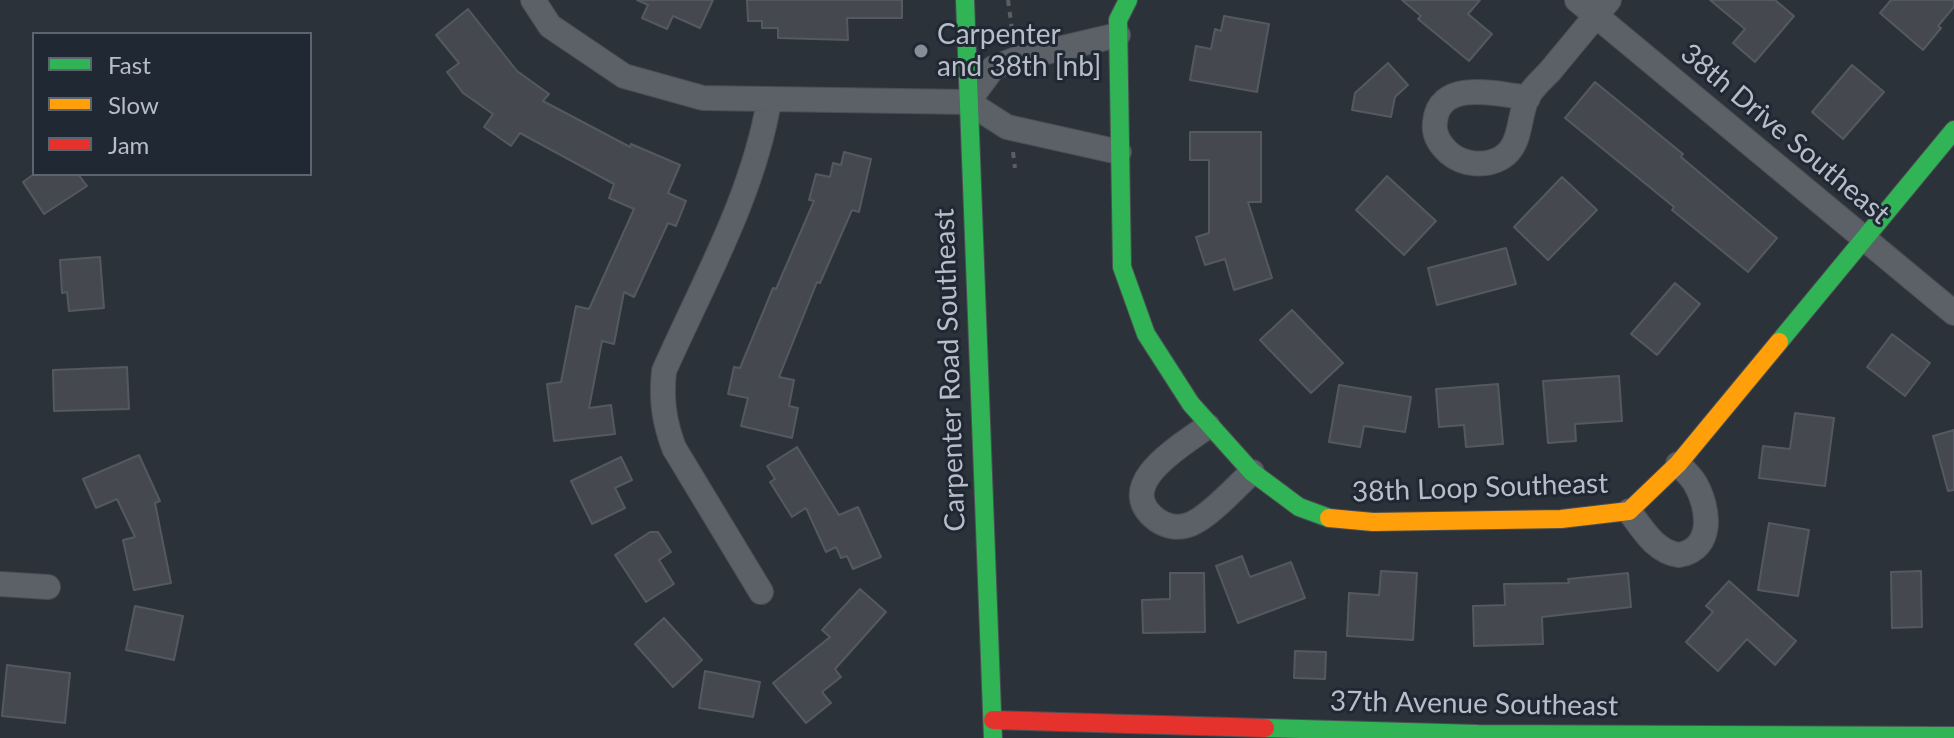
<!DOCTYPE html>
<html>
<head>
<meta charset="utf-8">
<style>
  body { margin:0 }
  #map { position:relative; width:1954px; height:738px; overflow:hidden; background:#2c3239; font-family:Lato,sans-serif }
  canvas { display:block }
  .legend { position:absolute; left:32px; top:32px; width:280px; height:144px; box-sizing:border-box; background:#202833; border:2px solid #5c646f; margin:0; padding:10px 14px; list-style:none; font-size:24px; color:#b7bec9 }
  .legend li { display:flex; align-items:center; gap:16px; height:40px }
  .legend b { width:40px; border:2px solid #5c646f }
</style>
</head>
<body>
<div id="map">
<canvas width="1954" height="738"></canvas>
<ul class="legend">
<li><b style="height:10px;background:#30b455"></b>Fast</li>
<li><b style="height:10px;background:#ff9f0a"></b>Slow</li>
<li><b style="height:10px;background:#e5322d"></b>Jam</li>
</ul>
</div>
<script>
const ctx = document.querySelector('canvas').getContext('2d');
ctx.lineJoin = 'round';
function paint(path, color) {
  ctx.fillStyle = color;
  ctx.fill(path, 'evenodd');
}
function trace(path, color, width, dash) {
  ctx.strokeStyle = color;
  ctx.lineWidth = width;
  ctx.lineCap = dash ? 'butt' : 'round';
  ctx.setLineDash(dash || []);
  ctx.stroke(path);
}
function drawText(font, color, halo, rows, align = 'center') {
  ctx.font = font + ' Lato,sans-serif';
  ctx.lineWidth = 6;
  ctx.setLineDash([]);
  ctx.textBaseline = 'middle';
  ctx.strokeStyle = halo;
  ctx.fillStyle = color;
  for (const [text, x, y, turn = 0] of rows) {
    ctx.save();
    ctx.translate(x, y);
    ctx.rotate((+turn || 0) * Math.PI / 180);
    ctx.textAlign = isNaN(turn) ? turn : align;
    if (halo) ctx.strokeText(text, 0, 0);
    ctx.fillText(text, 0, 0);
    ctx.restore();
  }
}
const building = new Path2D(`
  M637,0H713L700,28L673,16L667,29L642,18L648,5Z
  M747,0H902V18H847L848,40L778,38V28H762V21H748Z
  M1402,0H1480L1468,14L1492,34L1469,61L1418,19L1421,16Z
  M1710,0H1775L1794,16L1755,62L1733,43L1745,29Z
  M1891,0H1954V7L1938,26L1941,28L1923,50L1880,13Z
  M468,9L517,71L549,94L543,101L630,147L631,144L680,165L668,193L686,201L676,226L668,223L634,297L624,292L614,344L602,341L589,408L611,405L615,434L554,441L547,384L561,382L576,306L589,309L634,209L609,198L614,184L520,133L511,146L484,127L493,114L463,93L447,72L459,63L436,35Z
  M1224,16L1269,24L1257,92L1190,80L1196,46L1211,49L1215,29L1221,31Z
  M1388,63L1408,85L1395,97L1391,117L1352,110L1355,93Z
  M1852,65L1884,92L1843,139L1812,112Z
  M1595,82L1683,154L1681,157L1777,238L1748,272L1672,210L1674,207L1565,118Z
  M1190,132H1261V202H1248L1272,278L1234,290L1225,259L1205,265L1196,237L1209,233V160H1190Z
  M844,152L871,159L859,212L852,210L820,283L817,282L779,377L794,380L789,406L798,408L792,438L741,426L748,398L728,394L734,367L740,368L773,288L776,289L814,201L809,200L816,174L830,177L833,163L841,165Z
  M34,174H78L87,186L44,214L23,182Z
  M1387,176L1436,221L1404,255L1356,210Z
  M1562,177L1597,210L1548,260L1514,227Z
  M1506,248L1516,284L1437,305L1428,268Z
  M100,257L104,308L69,311L67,292L62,293L60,260Z
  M1675,283L1700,304L1657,355L1631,334Z
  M1292,310L1343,363L1311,393L1260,340Z
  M1892,334L1930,363L1905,396L1867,367Z
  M127,367L129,409L54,411L53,370Z
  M1619,376L1622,421L1575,424L1576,441L1548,443L1543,381Z
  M1498,384L1503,444L1466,447L1464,425L1439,427L1436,389Z
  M1339,385L1411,397L1405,432L1364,426L1360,447L1329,442Z
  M1795,413L1834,418L1825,486L1759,478L1763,446L1790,449Z
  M1954,430V490L1948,491L1933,436Z
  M797,447L839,515L858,507L881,557L853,569L847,556L841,558L836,547L826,552L806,508L792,517L770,482L775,479L767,466Z
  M139,455L160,501L155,503L171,583L134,590L123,540L135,537L117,499L96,508L83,479Z
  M621,457L632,480L615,488L625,508L592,524L571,481Z
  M1769,523L1809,530L1798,596L1758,590Z
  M650,532H658L671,552L659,560L674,584L646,602L615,555Z
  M1242,556L1250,577L1291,562L1305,598L1238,623L1216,566Z
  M1381,571L1417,573L1413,640L1347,636L1349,593L1379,595Z
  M1921,571L1922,627L1892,628L1891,572Z
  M1170,573H1204L1205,632L1143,633L1142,600L1170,599Z
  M1628,573L1631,607L1542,617L1543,644L1474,646L1473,606L1505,605L1504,584L1569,583L1568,579Z
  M1729,581L1796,641L1775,665L1747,639L1718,671L1686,642L1713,612L1706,606Z
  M860,589L886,612L835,669L841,677L822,692L831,703L806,723L773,683L830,637L822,630Z
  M135,606L183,616L174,660L126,650Z
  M664,618L702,660L673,687L635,644Z
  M1295,651L1326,652L1325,679L1294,678Z
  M7,665L70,673L65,723L2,716Z
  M705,671L760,682L753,717L699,708Z`);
paint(building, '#45494f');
trace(building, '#545961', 2);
const street = new Path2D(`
  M533,0L550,26L624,76L703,98L968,102L1007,127L1119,152
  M1577,0L1954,313
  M1528,98C1499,94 1439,78 1435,122C1433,135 1440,145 1449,153C1463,165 1485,167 1501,158C1522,146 1518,118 1527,98C1532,88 1543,79 1551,70C1570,47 1590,23 1609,0
  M968,102L993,68L1016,59L1118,35
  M1208,426C1184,444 1110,485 1157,520C1167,527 1179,529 1191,524C1210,516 1236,487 1252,472
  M1629,511C1642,528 1655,552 1679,555C1715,549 1709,507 1695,483C1690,475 1684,470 1678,464
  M0,584L48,587
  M761,592L674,448C664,421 661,400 664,371C703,283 753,196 769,101`);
const fast = new Path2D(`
  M965,0L993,738
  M1128,0L1118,20L1122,267L1146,334L1191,404L1252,472L1299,507L1329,518
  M1779,342L1954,130
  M1265,728L1478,734L1954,736`);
const slow = new Path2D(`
  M1329,518L1373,522L1561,519L1629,511L1678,464L1779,342`);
const jam = new Path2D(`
  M993,720L1265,728`);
trace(street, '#4a4e54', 26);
trace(fast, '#4a4e54', 20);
trace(slow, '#4a4e54', 20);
trace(jam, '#4a4e54', 20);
trace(new Path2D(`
  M1008,0L1013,37
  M1013,152L1015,168`), '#5a5f64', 4, [6, 6]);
trace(street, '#5c6067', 24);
trace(fast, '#30b455', 18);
trace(slow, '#ff9f0a', 18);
trace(jam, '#e5322d', 18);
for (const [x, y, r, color] of [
  [921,51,8,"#868d97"]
]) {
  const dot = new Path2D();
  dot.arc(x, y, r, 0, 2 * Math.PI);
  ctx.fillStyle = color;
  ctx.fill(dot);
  trace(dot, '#202833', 3);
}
drawText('28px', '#b7bec9', '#202833', [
  ["Carpenter",937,35],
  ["and 38th [nb]",937,67]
], 'left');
drawText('28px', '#b7bec9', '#202833', [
  ["38th Drive Southeast",1785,134,40],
  ["Carpenter Road Southeast",950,370,-92],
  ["38th Loop Southeast",1480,488,-2],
  ["37th Avenue Southeast",1474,704,1]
]);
</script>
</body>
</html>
